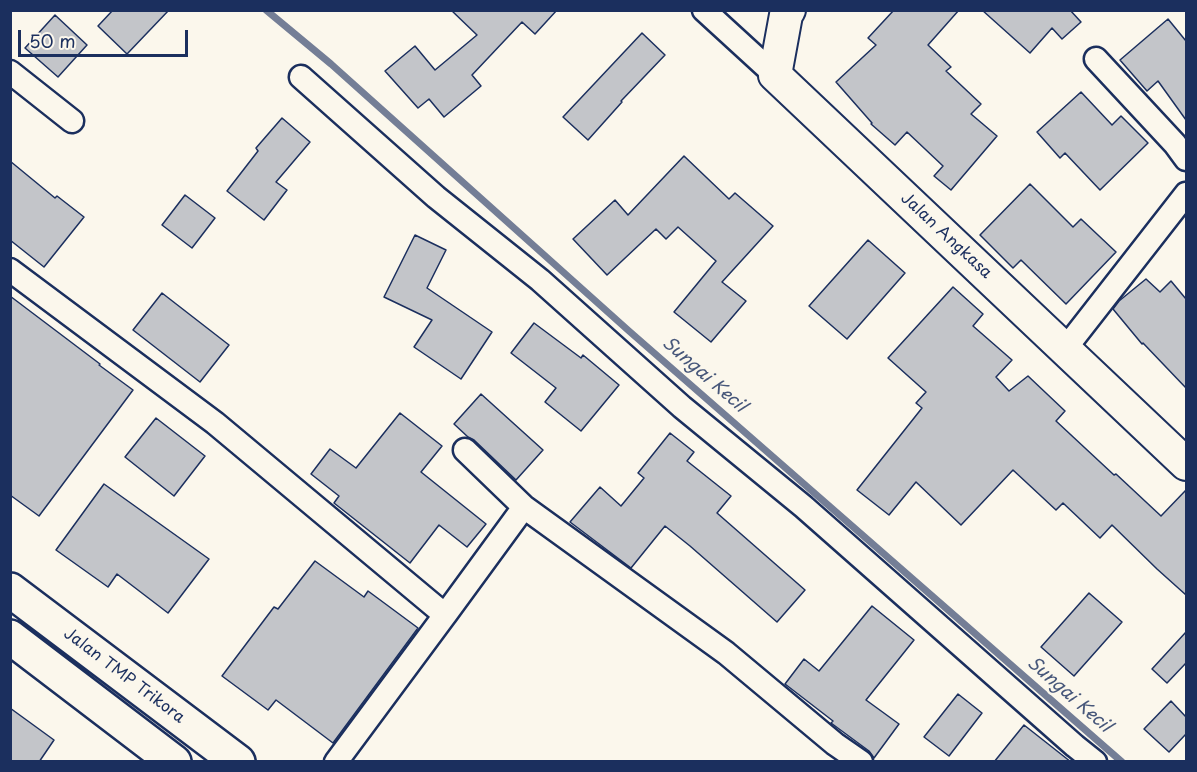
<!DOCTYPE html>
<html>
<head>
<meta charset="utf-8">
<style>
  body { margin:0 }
  #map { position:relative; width:1197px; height:772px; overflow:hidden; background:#fbf7ec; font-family:"Playpen Sans",sans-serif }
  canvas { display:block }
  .frame { position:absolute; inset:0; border:12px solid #1b2f5e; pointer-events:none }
  .scale { position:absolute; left:18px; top:30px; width:170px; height:27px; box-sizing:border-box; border:3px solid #1b2f5e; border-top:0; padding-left:8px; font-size:18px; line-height:21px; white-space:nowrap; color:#1b2f5e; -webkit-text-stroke:4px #fbf7ec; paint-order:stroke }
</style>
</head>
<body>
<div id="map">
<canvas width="1197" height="772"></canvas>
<div class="frame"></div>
<div class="scale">50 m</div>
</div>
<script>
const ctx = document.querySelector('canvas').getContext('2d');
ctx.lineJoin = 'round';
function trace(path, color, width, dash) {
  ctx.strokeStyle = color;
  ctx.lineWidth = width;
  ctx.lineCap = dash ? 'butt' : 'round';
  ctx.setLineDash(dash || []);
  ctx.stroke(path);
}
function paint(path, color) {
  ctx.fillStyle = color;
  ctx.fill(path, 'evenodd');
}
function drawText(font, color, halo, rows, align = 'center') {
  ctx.font = font + ' "Playpen Sans",sans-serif';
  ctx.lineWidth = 4.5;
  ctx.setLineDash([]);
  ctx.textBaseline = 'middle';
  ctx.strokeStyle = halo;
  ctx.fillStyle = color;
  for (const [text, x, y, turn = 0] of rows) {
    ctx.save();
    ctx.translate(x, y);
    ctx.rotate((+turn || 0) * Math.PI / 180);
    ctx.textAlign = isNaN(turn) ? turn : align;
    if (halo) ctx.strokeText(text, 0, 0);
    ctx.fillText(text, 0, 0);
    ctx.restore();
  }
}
trace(new Path2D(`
  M266,10L331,64L629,331L1122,762`), '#747e96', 7);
const building = new Path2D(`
  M113,10H169L127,54L98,26Z
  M451,10H557L535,34L522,22L472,75L481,86L444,117L429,99L418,108L385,71L415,46L435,70L477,35Z
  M894,10H959L928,45L951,67L946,71L981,104L971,114L997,136L951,190L934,176L943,166L907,132L895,145L871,124L872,123L836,82L876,45L868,38Z
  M982,10H1070L1081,22L1062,39L1052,28L1030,53Z
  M55,15L87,45L58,77L25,48Z
  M1168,19L1186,41V120L1158,81L1147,91L1120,60Z
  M642,33L665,55L621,101L622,102L588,140L563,117Z
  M1081,92L1112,125L1121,116L1148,143L1100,190L1065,153L1060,158L1037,132Z
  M282,118L310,142L276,182L287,190L264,220L227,191L258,151L256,148Z
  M684,156L729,199L735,193L773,226L722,282L746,301L711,342L674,312L716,261L678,227L666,239L656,229L607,275L573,239L615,200L628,215Z
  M10,161L55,198L57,196L84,217L44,267L10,240Z
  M1030,184L1073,227L1081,219L1116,252L1066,304L1021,260L1013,268L980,235Z
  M185,195L215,218L192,248L162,225Z
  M415,235L446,250L427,288L492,332L461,379L414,347L432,320L384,297Z
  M868,240L905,273L847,339L809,306Z
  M1146,279L1160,292L1171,281L1186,299V388L1143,343L1142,344L1113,309L1119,301Z
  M953,287L983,314L973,326L1012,360L996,377L1009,391L1028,376L1065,411L1056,421L1114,475L1116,474L1161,516L1186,490V595L1157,569L1112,525L1100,538L1063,503L1056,510L1013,470L961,525L916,482L889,515L857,490L922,408L916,403L926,392L888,358Z
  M162,293L229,345L200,382L133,330Z
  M10,296L100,364L99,365L133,390L39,516L10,495Z
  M534,323L581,358L583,355L619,385L581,431L545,402L556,388L511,353Z
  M481,394L543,450L516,480L474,440L468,437L454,424Z
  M400,413L442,446L421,472L486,524L467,547L439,525L410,563L334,503L339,496L311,474L330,449L356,468Z
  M156,418L205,456L174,496L125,457Z
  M670,433L694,452L687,461L731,496L717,513L805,590L777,622L690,546L665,526L631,568L570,522L600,487L621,506L644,478L638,473Z
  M104,484L209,559L168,613L117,574L108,587L56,550Z
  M315,561L364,597L368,591L418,628L333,743L276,700L268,710L222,676L274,607L278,609Z
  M1089,593L1122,622L1074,676L1041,647Z
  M872,606L914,640L866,700L899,724L874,758L869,751L831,723L833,721L785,684L804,659L819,671Z
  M1186,632V663L1167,683L1152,669Z
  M958,694L982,713L949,756L924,737Z
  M1171,701L1186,717V734L1169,752L1144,729Z
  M10,708L54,740L39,762H10Z
  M1024,725L1071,762H994Z`);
paint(building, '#c3c5c9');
trace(building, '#1b2f5e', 1.5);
const street = new Path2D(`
  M704,10L775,75
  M1096,59L1175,144L1186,159
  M10,72L72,121
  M301,77L436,197L540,280L682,407L804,507L1075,746L1095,762
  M10,270L215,423L445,615L336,762
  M1065,349L1186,194
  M465,450L524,507L726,653L835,744L861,762
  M445,615L524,507`);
const secondary = new Path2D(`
  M789,10L786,15L775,75L1186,464`);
const highway = new Path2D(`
  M10,590L238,762
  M10,637L174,762`);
trace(street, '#1b2f5e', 27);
trace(secondary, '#1b2f5e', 36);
trace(highway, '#1b2f5e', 38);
trace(street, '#fbf7ec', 22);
trace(secondary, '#fbf7ec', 32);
trace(highway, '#fbf7ec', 33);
drawText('16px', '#1b2f5e', '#fbf7ec', [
  ["Jalan Angkasa",946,236,43],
  ["Jalan TMP Trikora",124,676,37]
]);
drawText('italic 18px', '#47577a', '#fbf7ec', [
  ["Sungai Kecil",704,375,41],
  ["Sungai Kecil",1069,695,41]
]);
</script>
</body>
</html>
